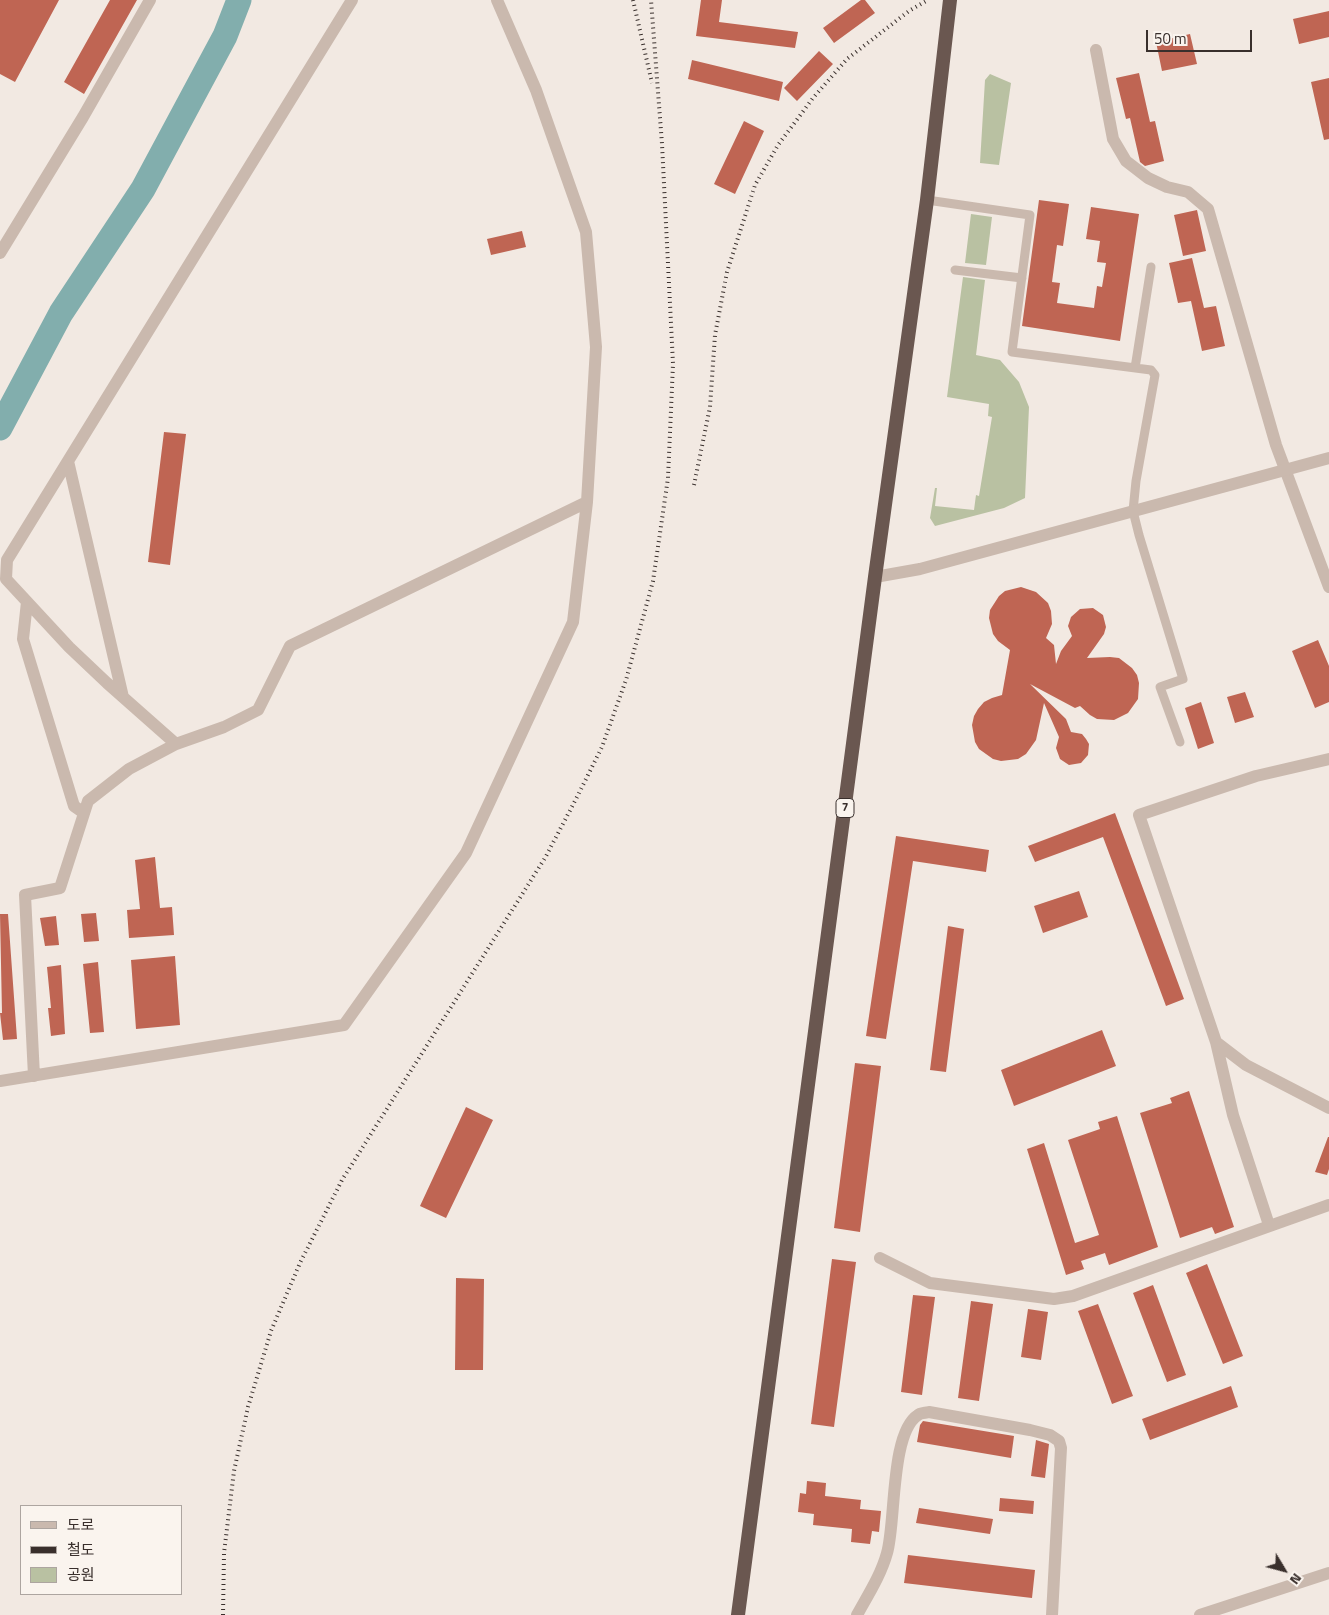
<!DOCTYPE html>
<html>
<head>
<meta charset="utf-8">
<style>
  body { margin:0 }
  #map { position:relative; width:1329px; height:1615px; overflow:hidden; background:#f2e9e2; font-family:"Titillium Web","Noto Sans KR",sans-serif }
  canvas { display:block }
  .legend { position:absolute; left:20px; top:1505px; width:162px; height:90px; box-sizing:border-box; background:#faf4ee; border:1px solid #ada5a0; margin:0; padding:6px 9px; list-style:none; font-size:15px; color:#392f2c }
  .legend li { display:flex; align-items:center; gap:10px; height:25px }
  .legend b { width:25px; border:1px solid #ada5a0 }
  .north { position:absolute; left:1259px; top:1545px; width:50px; height:50px; -webkit-text-stroke:4px #faf4ee; paint-order:stroke; rotate:127deg; font-size:14px; font-weight:700; line-height:20px; text-align:center; color:#392f2c }
  .north::after { content:''; display:block; margin:auto; width:18px; height:22px; background:#392f2c; clip-path:polygon(50% 0,100% 100%,50% 72%,0 100%) }
  .scale { position:absolute; left:1146px; top:30px; width:106px; height:22px; box-sizing:border-box; border:2px solid #392f2c; border-top:0; padding-left:6px; font-size:15px; line-height:18px; white-space:nowrap; color:#392f2c; -webkit-text-stroke:4px #faf4ee; paint-order:stroke }
</style>
</head>
<body>
<div id="map">
<canvas width="1329" height="1615"></canvas>
<ul class="legend">
<li><b style="height:6px;background:#cab9ae"></b>도로</li>
<li><b style="height:6px;background:#392f2c"></b>철도</li>
<li><b style="height:14px;background:#b9c1a2"></b>공원</li>
</ul>
<div class="north">N</div>
<div class="scale">50 m</div>
</div>
<script>
const ctx = document.querySelector('canvas').getContext('2d');
ctx.lineJoin = 'round';
function paint(path, color) {
  ctx.fillStyle = color;
  ctx.fill(path, 'evenodd');
}
function trace(path, color, width, dash) {
  ctx.strokeStyle = color;
  ctx.lineWidth = width;
  ctx.lineCap = dash ? 'butt' : 'round';
  ctx.setLineDash(dash || []);
  ctx.stroke(path);
}
function drawText(font, color, halo, rows, align = 'center') {
  ctx.font = font + ' "Titillium Web",sans-serif';
  ctx.lineWidth = 4;
  ctx.setLineDash([]);
  ctx.textBaseline = 'middle';
  ctx.strokeStyle = halo;
  ctx.fillStyle = color;
  for (const [text, x, y, turn = 0] of rows) {
    ctx.save();
    ctx.translate(x, y);
    ctx.rotate((+turn || 0) * Math.PI / 180);
    ctx.textAlign = isNaN(turn) ? turn : align;
    if (halo) ctx.strokeText(text, 0, 0);
    ctx.fillText(text, 0, 0);
    ctx.restore();
  }
}
paint(new Path2D(`
  M990,74L1011,83L999,165L980,163L985,80Z
  M971,214L992,217L986,265L965,263Z
  M963,277L985,280L976,355L1000,360L1019,382L1029,407L1025,498L1004,508L935,526L930,518L935,488H937L935,506L974,510L976,495L979,496L992,417L988,416L989,404L947,397Z`), '#b9c1a2');
trace(new Path2D(`
  M0,428L61,313L143,189L225,36L239,0`), '#82aead', 25);
paint(new Path2D(`
  M0,0H59L15,82L0,74Z
  M110,0H137L84,94L64,82Z
  M701,0H722L719,22L798,32L795,48L696,36Z
  M861,0H865L875,13L834,43L823,28Z
  M1329,11V37L1299,44L1293,19Z
  M1190,34L1197,64L1162,71L1156,42Z
  M819,51L833,64L797,101L784,88Z
  M692,60L783,82L779,101L688,79Z
  M1139,73L1150,122L1155,121L1164,161L1145,166L1140,162L1130,118L1126,119L1116,78Z
  M1329,78V139L1324,140L1311,82Z
  M744,121L764,131L735,194L714,184Z
  M1039,200L1069,204L1063,246L1057,245L1052,282L1060,283L1057,303L1094,308L1097,286L1102,287L1106,263L1097,262L1100,241L1086,239L1091,207L1139,214L1120,341L1022,326Z
  M1197,210L1206,251L1183,256L1174,215Z
  M522,231L526,247L491,255L487,239Z
  M1192,258L1204,308L1216,306L1225,346L1202,351L1191,301L1178,303L1169,263Z
  M164,432L186,434L170,565L148,562Z
  M1021,587L1036,592L1048,603L1051,611L1052,624L1046,638L1054,645L1056,664L1061,651L1072,636L1068,626L1071,617L1080,609L1093,608L1103,615L1106,627L1104,634L1087,658L1110,657L1119,658L1132,668L1137,675L1139,683L1138,699L1128,713L1114,720L1097,719L1090,715L1080,706L1075,708L1030,684L1066,719L1071,732L1082,734L1086,739L1089,744L1088,755L1081,763L1069,765L1060,759L1056,748L1059,737L1044,703L1036,740L1026,754L1018,759L1001,761L993,759L979,749L975,742L972,725L974,716L978,709L984,702L992,698L1002,695L1010,650L998,641L993,634L989,618L990,610L999,596L1005,591Z
  M1318,640L1329,666V702L1315,708L1292,651Z
  M1245,692L1254,717L1235,723L1227,697Z
  M1201,702L1214,743L1198,749L1185,708Z
  M1115,813L1184,999L1166,1006L1103,837L1035,862L1028,846Z
  M896,836L989,850L986,872L913,861L886,1039L866,1036Z
  M155,857L160,908L172,907L174,935L129,938L127,910L140,909L135,860Z
  M1079,891L1088,917L1043,933L1034,906Z
  M96,913L99,941L84,942L81,914Z
  M0,914H8L17,1039L3,1040L0,1013H2Z
  M56,916L59,945L45,946L40,918Z
  M948,926L964,929L946,1072L930,1070Z
  M175,956L180,1025L136,1029L131,960Z
  M98,962L104,1032L90,1033L83,964Z
  M61,965L65,1034L51,1036L48,1008H51L47,967Z
  M1102,1030L1116,1066L1014,1106L1001,1070Z
  M855,1063L881,1066L860,1232L834,1228Z
  M1189,1091L1234,1227L1215,1234L1212,1227L1180,1238L1140,1113L1172,1103L1170,1098Z
  M466,1107L493,1120L446,1218L420,1206Z
  M1117,1116L1158,1247L1109,1265L1105,1253L1081,1261L1084,1269L1066,1275L1027,1149L1044,1143L1075,1243L1099,1235L1068,1140L1100,1129L1098,1122Z
  M1328,1137H1329V1169L1327,1175L1315,1172Z
  M832,1259L856,1262L834,1427L811,1424Z
  M1207,1264L1243,1356L1223,1364L1186,1273Z
  M456,1278L484,1279L483,1370H455Z
  M1153,1285L1186,1375L1167,1382L1133,1293Z
  M913,1295L935,1297L922,1395L901,1392Z
  M971,1301L993,1304L979,1401L958,1398Z
  M1098,1304L1133,1396L1112,1404L1078,1311Z
  M1028,1309L1048,1312L1041,1360L1021,1357Z
  M1231,1386L1238,1407L1150,1440L1142,1419Z
  M923,1421L1014,1436L1011,1458L917,1442L920,1425Z
  M1036,1440L1049,1444L1045,1478L1031,1476Z
  M807,1481L826,1483L825,1496L861,1500L860,1509L881,1511L879,1532L872,1531L870,1544L851,1542L852,1529L813,1525L814,1514L798,1512L800,1493L806,1494Z
  M1000,1498L1034,1501L1033,1514L999,1511Z
  M919,1508L993,1519L990,1534L916,1523Z
  M908,1555L1035,1570L1032,1598L904,1583Z`), '#bf6553');
trace(new Path2D(`
  M927,200L1030,215L1012,352L1151,370L1155,375L1136,481L1133,511L1139,535L1183,679L1160,687L1180,742
  M955,270L1022,278
  M1135,368L1151,267`), '#cab9ae', 9);
trace(new Path2D(`
  M1096,50L1113,139L1126,161L1148,178L1167,187L1188,192L1208,209L1276,445L1329,587
  M0,253L83,117L150,0
  M68,461L123,697
  M27,602L23,639L74,806L84,813
  M176,744L107,683L69,647L6,579L7,560L352,0
  M1216,1042L1246,1065L1329,1108
  M34,1076L25,895L60,888L88,801L129,769L176,744L224,727L258,710L290,646L587,502
  M0,1081L344,1025L466,853L573,622L587,502L596,347L586,232L536,90L497,0
  M1269,1225L1233,1115L1216,1042L1139,815L1256,776L1329,759
  M880,1258L930,1283L1054,1299L1073,1296L1329,1205
  M857,1615C868,1595 881,1575 887,1553C896,1523 890,1433 918,1415C920,1413 925,1413 929,1412L1030,1430L1050,1435L1059,1441L1061,1448L1052,1615
  M1200,1615L1329,1573`), '#cab9ae', 12);
trace(new Path2D(`
  M875,577L920,569L1329,458`), '#cab9ae', 12);
trace(new Path2D(`
  M738,1615L875,577L927,200L950,0`), '#6a5750', 14);
trace(new Path2D(`
  M633,0L652,83
  M694,485L710,407L715,335L727,272L755,185L778,145L813,98L847,59L909,11L928,0
  M223,1615L224,1553L234,1471L248,1407L271,1331L300,1263L342,1180L545,858L576,799L602,747L626,680L653,581L668,478L673,364L662,144L651,0`), '#392f2c', 4, [1, 4]);
for (const [x, y, w] of [
  [845,808,18]
]) {
  const box = new Path2D();
  box.roundRect(x - w / 2, y - 9.5, w, 19, 4);
  ctx.fillStyle = '#faf4ee';
  ctx.fill(box);
  trace(box, '#392f2c', 1);
}
drawText('bold 12px', '#392f2c', null, [
  ["7",845,808]
]);
</script>
</body>
</html>
